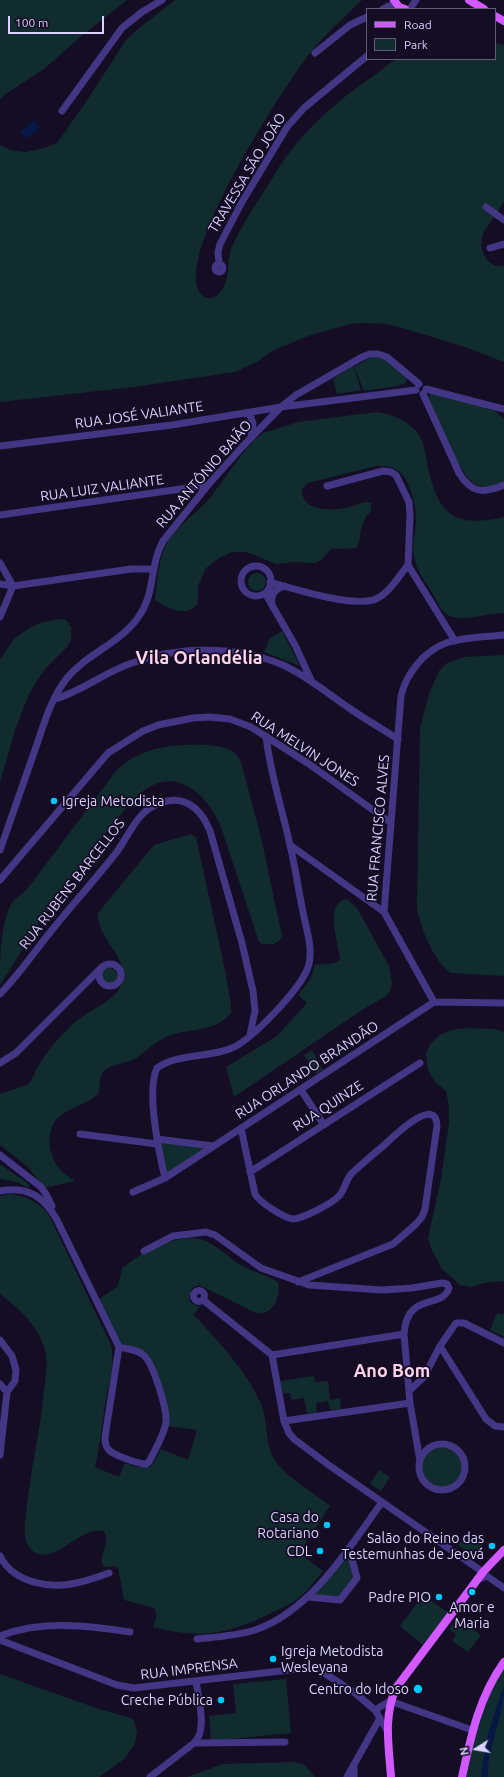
<!DOCTYPE html>
<html>
<head>
<meta charset="utf-8">
<style>
  body { margin:0 }
  #map { position:relative; width:504px; height:1777px; overflow:hidden; background:#140d24; font-family:Ubuntu,sans-serif }
  canvas { display:block }
  .legend { position:absolute; left:366px; top:8px; width:130px; height:52px; box-sizing:border-box; background:#140d24; border:1px solid #645b7c; margin:0; padding:5px 7px; list-style:none; font-size:12px; color:#dbd1ff }
  .legend li { display:flex; align-items:center; gap:8px; height:20px }
  .legend b { width:20px; border:1px solid #645b7c }
  .north { position:absolute; left:456px; top:1729px; width:40px; height:40px; -webkit-text-stroke:3px #140d24; paint-order:stroke; rotate:259deg; font-size:11px; font-weight:700; line-height:16px; text-align:center; color:#dbd1ff }
  .north::after { content:''; display:block; margin:auto; width:14px; height:18px; background:#dbd1ff; clip-path:polygon(50% 0,100% 100%,50% 72%,0 100%) }
  .scale { position:absolute; left:8px; top:16px; width:96px; height:18px; box-sizing:border-box; border:2px solid #dbd1ff; border-top:0; padding-left:5px; font-size:12px; line-height:14px; white-space:nowrap; color:#dbd1ff; -webkit-text-stroke:3px #140d24; paint-order:stroke }
</style>
</head>
<body>
<div id="map">
<canvas width="504" height="1777"></canvas>
<ul class="legend">
<li><b style="height:5px;background:#d258ff"></b>Road</li>
<li><b style="height:11px;background:#102c2f"></b>Park</li>
</ul>
<div class="north">N</div>
<div class="scale">100 m</div>
</div>
<script>
const ctx = document.querySelector('canvas').getContext('2d');
ctx.lineJoin = 'round';
function paint(path, color) {
  ctx.fillStyle = color;
  ctx.fill(path, 'evenodd');
}
function trace(path, color, width, dash) {
  ctx.strokeStyle = color;
  ctx.lineWidth = width;
  ctx.lineCap = dash ? 'butt' : 'round';
  ctx.setLineDash(dash || []);
  ctx.stroke(path);
}
function drawText(font, color, halo, rows, align = 'center') {
  ctx.font = font + ' Ubuntu,sans-serif';
  ctx.lineWidth = 3.5;
  ctx.setLineDash([]);
  ctx.textBaseline = 'middle';
  ctx.strokeStyle = halo;
  ctx.fillStyle = color;
  for (const [text, x, y, turn = 0] of rows) {
    ctx.save();
    ctx.translate(x, y);
    ctx.rotate((+turn || 0) * Math.PI / 180);
    ctx.textAlign = isNaN(turn) ? turn : align;
    if (halo) ctx.strokeText(text, 0, 0);
    ctx.fillText(text, 0, 0);
    ctx.restore();
  }
}
paint(new Path2D(`
  M0,0H127L84,34L44,69L4,95L0,100Z
  M175,0H362C345,17 326,33 311,52C286,83 168,263 202,295C208,301 216,298 221,291C231,279 226,261 232,247C243,222 259,200 273,177C298,134 335,102 376,74C382,70 391,61 398,59C406,57 417,59 425,59C449,59 472,59 495,59V43L504,45V202L483,233L481,245L483,253L488,261L495,266H504V362L462,346L399,327L386,324L361,323L350,324L308,336L274,350L258,361L235,372L134,387L0,402V145L10,150L26,152L44,148L57,143L84,105L126,40L139,28Z
  M374,357C388,358 397,368 407,376L406,383L397,386L364,391L354,367L368,359Z
  M353,366L361,390L337,394L333,379Z
  M430,392L493,409L504,419V482C495,485 486,489 477,485C460,479 437,416 429,398Z
  M377,412C394,415 409,421 419,435C425,445 426,457 428,468C439,516 455,528 504,517V613C489,613 466,621 452,617C442,614 438,603 433,594C426,582 416,571 414,556C412,545 415,534 416,523C417,509 410,477 397,470C391,466 383,466 376,466L308,483L302,489C302,496 304,501 310,505C324,512 342,510 356,505C361,503 365,501 371,503V511C355,528 365,535 356,548L331,549L321,560L315,563L296,562L276,564L247,552H232L219,558L206,568L198,586V603C188,619 167,608 155,600C157,582 158,565 164,549C173,528 195,515 209,499C227,477 241,450 263,433L298,422Z
  M248 582a9 9 0 1 1 18 0a9 9 0 1 1-18 0Z
  M60,619L66,620L71,627V640L67,647L44,670L29,694L15,730L0,782V659L14,639L29,628L43,622Z
  M282,631L300,666L264,652L270,638Z
  M504,655V976L451,973C435,964 419,925 417,907L420,728L429,694L439,671L447,663L464,657Z
  M208,745C222,747 235,748 241,762L261,837L282,936L280,940L274,944H262L259,942L221,827C210,799 181,768 149,787C132,797 119,818 106,833C83,864 59,894 37,926C24,945 13,966 0,985C0,959 0,924 12,903C16,897 23,894 28,888L116,771C141,746 175,744 208,745Z
  M191,834L196,837L225,970L231,1004V1013C216,1032 191,1028 171,1035C154,1041 144,1055 130,1061C122,1064 109,1065 104,1071C98,1078 101,1086 98,1094C87,1104 71,1107 60,1116C45,1128 48,1153 58,1167C62,1173 69,1177 75,1181L44,1188L29,1168L0,1145V1094L29,1084C33,1079 35,1071 39,1065C48,1049 64,1031 79,1019C93,1008 122,998 123,977C124,953 96,936 98,913L154,845Z
  M347,899L357,908L389,966L392,984L390,991L386,996L362,1010L234,1097L226,1067L277,1036L307,1003L298,995L311,978L315,965L334,963L339,961L340,958C338,942 324,902 347,899Z
  M101 976a8 8 0 1 1 16 0a8 8 0 1 1-16 0Z
  M467,1028L495,1029L504,1032V1281L484,1283L471,1287L460,1285L442,1269L431,1248L428,1238L441,1179L449,1122V1106L446,1091L435,1082L428,1070L426,1053L431,1043L440,1035L452,1030Z
  M312,1050L323,1070L316,1074L304,1055Z
  M159,1142L207,1148L167,1175Z
  M0,1164L30,1185L28,1188L17,1182L0,1179Z
  M9,1194C25,1195 37,1202 48,1213L110,1343C117,1363 108,1385 105,1404C102,1425 100,1446 95,1467L119,1477L125,1463L137,1467H151L161,1449L188,1460L197,1430L167,1426L150,1361L121,1346L99,1299L118,1286L122,1268C140,1253 180,1231 203,1240C217,1245 229,1258 242,1266C253,1272 268,1275 278,1282C282,1295 273,1317 256,1313L199,1285L192,1288L189,1298L191,1303L200,1307L193,1314C218,1341 246,1370 261,1404C269,1422 264,1445 276,1462C289,1479 314,1493 330,1506L299,1553L323,1571C316,1579 310,1589 301,1596C292,1604 279,1609 269,1614C226,1635 200,1639 153,1627L157,1615L154,1608L124,1600L118,1568L115,1566L105,1567L102,1564C100,1554 112,1539 103,1531C81,1526 57,1563 36,1553C30,1550 25,1542 25,1536C24,1526 26,1515 27,1505C31,1466 41,1428 44,1389C46,1376 48,1362 45,1350C39,1326 18,1308 0,1294V1196Z
  M497,1313L502,1315L504,1313V1337L490,1330Z
  M314,1376L315,1382L328,1381L330,1400L340,1398L341,1409L330,1410L328,1401L316,1403L317,1412L307,1414L304,1398L291,1400L290,1393L282,1394L280,1381Z
  M421 1467a21 21 0 1 1 42 0a21 21 0 1 1-42 0Z
  M379,1470L390,1477L381,1491L370,1484Z
  M469,1532L483,1545L472,1555L458,1545Z
  M349,1549L355,1578L340,1598L311,1596Z
  M423,1595L449,1613L423,1645L400,1626Z
  M457,1618L481,1635L468,1652L452,1641L456,1634L449,1629Z
  M504,1664V1777H465L473,1730Z
  M0,1674L99,1709L131,1718L134,1721L137,1732L135,1744L124,1759L99,1777H0Z
  M286,1679L291,1733L211,1741L209,1716L236,1713L233,1684Z
  M295,1762L305,1765L315,1777H187L223,1764Z`), '#102c2f');
paint(new Path2D(`
  M34,120L40,128L26,139L20,132Z
  M504,1687C504,1718 487,1746 488,1777H481C484,1746 492,1716 504,1687Z`), '#081743');
trace(new Path2D(`
  M383,9L395,3
  M410,9L416,0
  M315,53L350,25L367,17
  M62,111L122,28L142,12L162,0
  M486,207L504,220
  M490,248L504,244
  M215 268a4 4 0 1 1 8 0a4 4 0 1 1-8 0Z
  M219,264L218,252L220,244L242,202L287,127L304,108L367,56
  M426,389L504,409
  M423,394L459,473C471,493 483,494 504,485
  M244,413L250,415L253,423L251,438
  M0,446L172,425L281,407L416,390
  M327,486L383,471L391,472L396,475L409,502L410,516L408,565L455,641
  M0,515L208,485
  M0,563L13,586
  M241 581a15 15 0 1 1 30 0a15 15 0 1 1-30 0Z
  M270,582C294,589 354,608 376,599C389,593 399,576 408,565
  M0,584L13,586L131,569H154
  M265,593L295,645L311,680
  M272,604C270,594 276,588 285,586
  M0,617L13,586
  M55,699C82,691 105,672 132,663C180,646 235,645 283,665C307,676 327,693 349,708C365,719 382,729 398,739
  M290,845L384,912
  M0,850C12,816 24,781 36,747C44,724 51,698 67,678C87,653 124,642 141,613C155,591 150,564 163,541L208,485L242,447L281,407L296,395L362,357L370,354H378L387,357L419,384
  M0,880L108,753L143,731L158,725L193,718L209,717L230,719L251,727L309,764L391,823
  M99 975a11 11 0 1 1 22 0a11 11 0 1 1-22 0Z
  M0,994C18,976 32,955 48,935C70,907 94,881 116,853C126,840 136,816 150,808C179,791 199,804 210,831L242,943L253,991L255,1011L250,1035
  M434,1002L384,912L401,696C406,674 424,651 446,643C464,637 485,637 504,635
  M0,1063L16,1053L102,967
  M301,1090L324,1125
  M241,1128L255,1194C259,1202 284,1218 293,1219C302,1219 333,1203 339,1196C345,1189 346,1179 352,1173C362,1164 372,1155 382,1147C390,1140 436,1093 437,1126L425,1209L422,1217L415,1225L393,1244L298,1282
  M80,1134L157,1144
  M157,1139L213,1146
  M0,1155L41,1187L46,1194L52,1206
  M250,1172L420,1063
  M165,1178C159,1153 146,1091 157,1068C179,1052 213,1059 238,1045C257,1033 304,986 309,964C313,946 305,925 302,907C298,887 295,866 290,845C282,808 270,773 266,736
  M0,1191C27,1186 44,1196 57,1220L119,1347L105,1437C105,1441 105,1445 108,1449C112,1455 139,1464 146,1464L149,1462C155,1449 164,1436 166,1422C167,1410 153,1360 142,1354C136,1349 126,1349 119,1347
  M133,1192L165,1178L434,1002L504,1003
  M144,1251L173,1236L206,1232L215,1235L261,1268L309,1285L382,1290L412,1288L442,1283L447,1284L449,1288C442,1310 407,1291 404,1334L410,1403L420,1461
  M193.5 1296a5.5 5.5 0 1 1 11 0a5.5 5.5 0 1 1-11 0Z
  M203,1300L272,1355L284,1421L289,1433L294,1439L326,1463L483,1572
  M0,1340L12,1356L16,1370L15,1381L7,1392L0,1455
  M440,1346L486,1419L495,1426L504,1427
  M272,1355L404,1334
  M0,1384L7,1392
  M409,1391L424,1377L440,1346L456,1323H464L504,1343
  M284,1421L410,1403
  M419 1467a23 23 0 1 1 46 0a23 23 0 1 1-46 0Z
  M0,1556C13,1583 50,1589 76,1583C87,1581 98,1577 109,1573
  M477,1580L487,1576L504,1588
  M309,1597L340,1600L357,1578L349,1548
  M0,1636C42,1620 87,1625 130,1632
  M197,1639C216,1637 236,1636 255,1630C311,1611 349,1548 382,1502
  M0,1640L117,1685L134,1688L315,1667L355,1693L375,1710L388,1732
  M375,1710L390,1701L472,1730
  M194,1743L285,1742
  M354,1764V1777
  M150,1777L194,1743C208,1731 198,1697 196,1681
  M347,1777L380,1718`), '#423685', 7);
trace(new Path2D(`
  M394,0L399,7L405,9
  M469,0L484,9
  M495,16L504,21
  M391,1777C389,1747 383,1717 396,1688L483,1572L504,1550
  M462,1777C471,1736 479,1697 504,1662`), '#d258ff', 8);
for (const [x, y, r, color] of [
  [54,801,4,"#00c8fc"],
  [327,1525,4,"#00c8fc"],
  [492,1546,4,"#00c8fc"],
  [320,1551,4,"#00c8fc"],
  [472,1592,4,"#00c8fc"],
  [439,1597,4,"#00c8fc"],
  [273,1659,4,"#00c8fc"],
  [418,1689,5,"#00c8fc"],
  [221,1700,4,"#00c8fc"]
]) {
  const dot = new Path2D();
  dot.arc(x, y, r, 0, 2 * Math.PI);
  ctx.fillStyle = color;
  ctx.fill(dot);
  trace(dot, '#140d24', 1.5);
}
drawText('14px', '#dbd1ff', '#140d24', [
  ["TRAVESSA SÃO JOÃO",247,173,-59],
  ["RUA JOSÉ VALIANTE",139,415,-8],
  ["RUA ANTÔNIO BAIÃO",204,474,-49],
  ["RUA LUIZ VALIANTE",102,488,-8],
  ["RUA MELVIN JONES",305,749,33],
  ["RUA FRANCISCO ALVES",378,828,-85],
  ["RUA RUBENS BARCELLOS",72,884,-52],
  ["RUA ORLANDO BRANDÃO",307,1070,-33],
  ["RUA QUINZE",328,1106,-33],
  ["RUA IMPRENSA",189,1669,-7]
]);
drawText('14px', '#dbd1ff', '#140d24', [
  ["Igreja Metodista",62,801,"left"],
  ["Casa do",319,1517],
  ["Rotariano",319,1533],
  ["Salão do Reino das",484,1538],
  ["Testemunhas de Jeová",484,1554],
  ["CDL",312,1551],
  ["Padre PIO",431,1597],
  ["Amor e",472,1607,"center"],
  ["Maria",472,1623,"center"],
  ["Igreja Metodista",281,1651,"left"],
  ["Wesleyana",281,1667,"left"],
  ["Centro do Idoso",409,1689],
  ["Creche Pública",213,1700]
], 'right');
drawText('bold 18px', '#ffd3ea', '#140d24', [
  ["Vila Orlandélia",199,658],
  ["Ano Bom",392,1371]
]);
</script>
</body>
</html>
